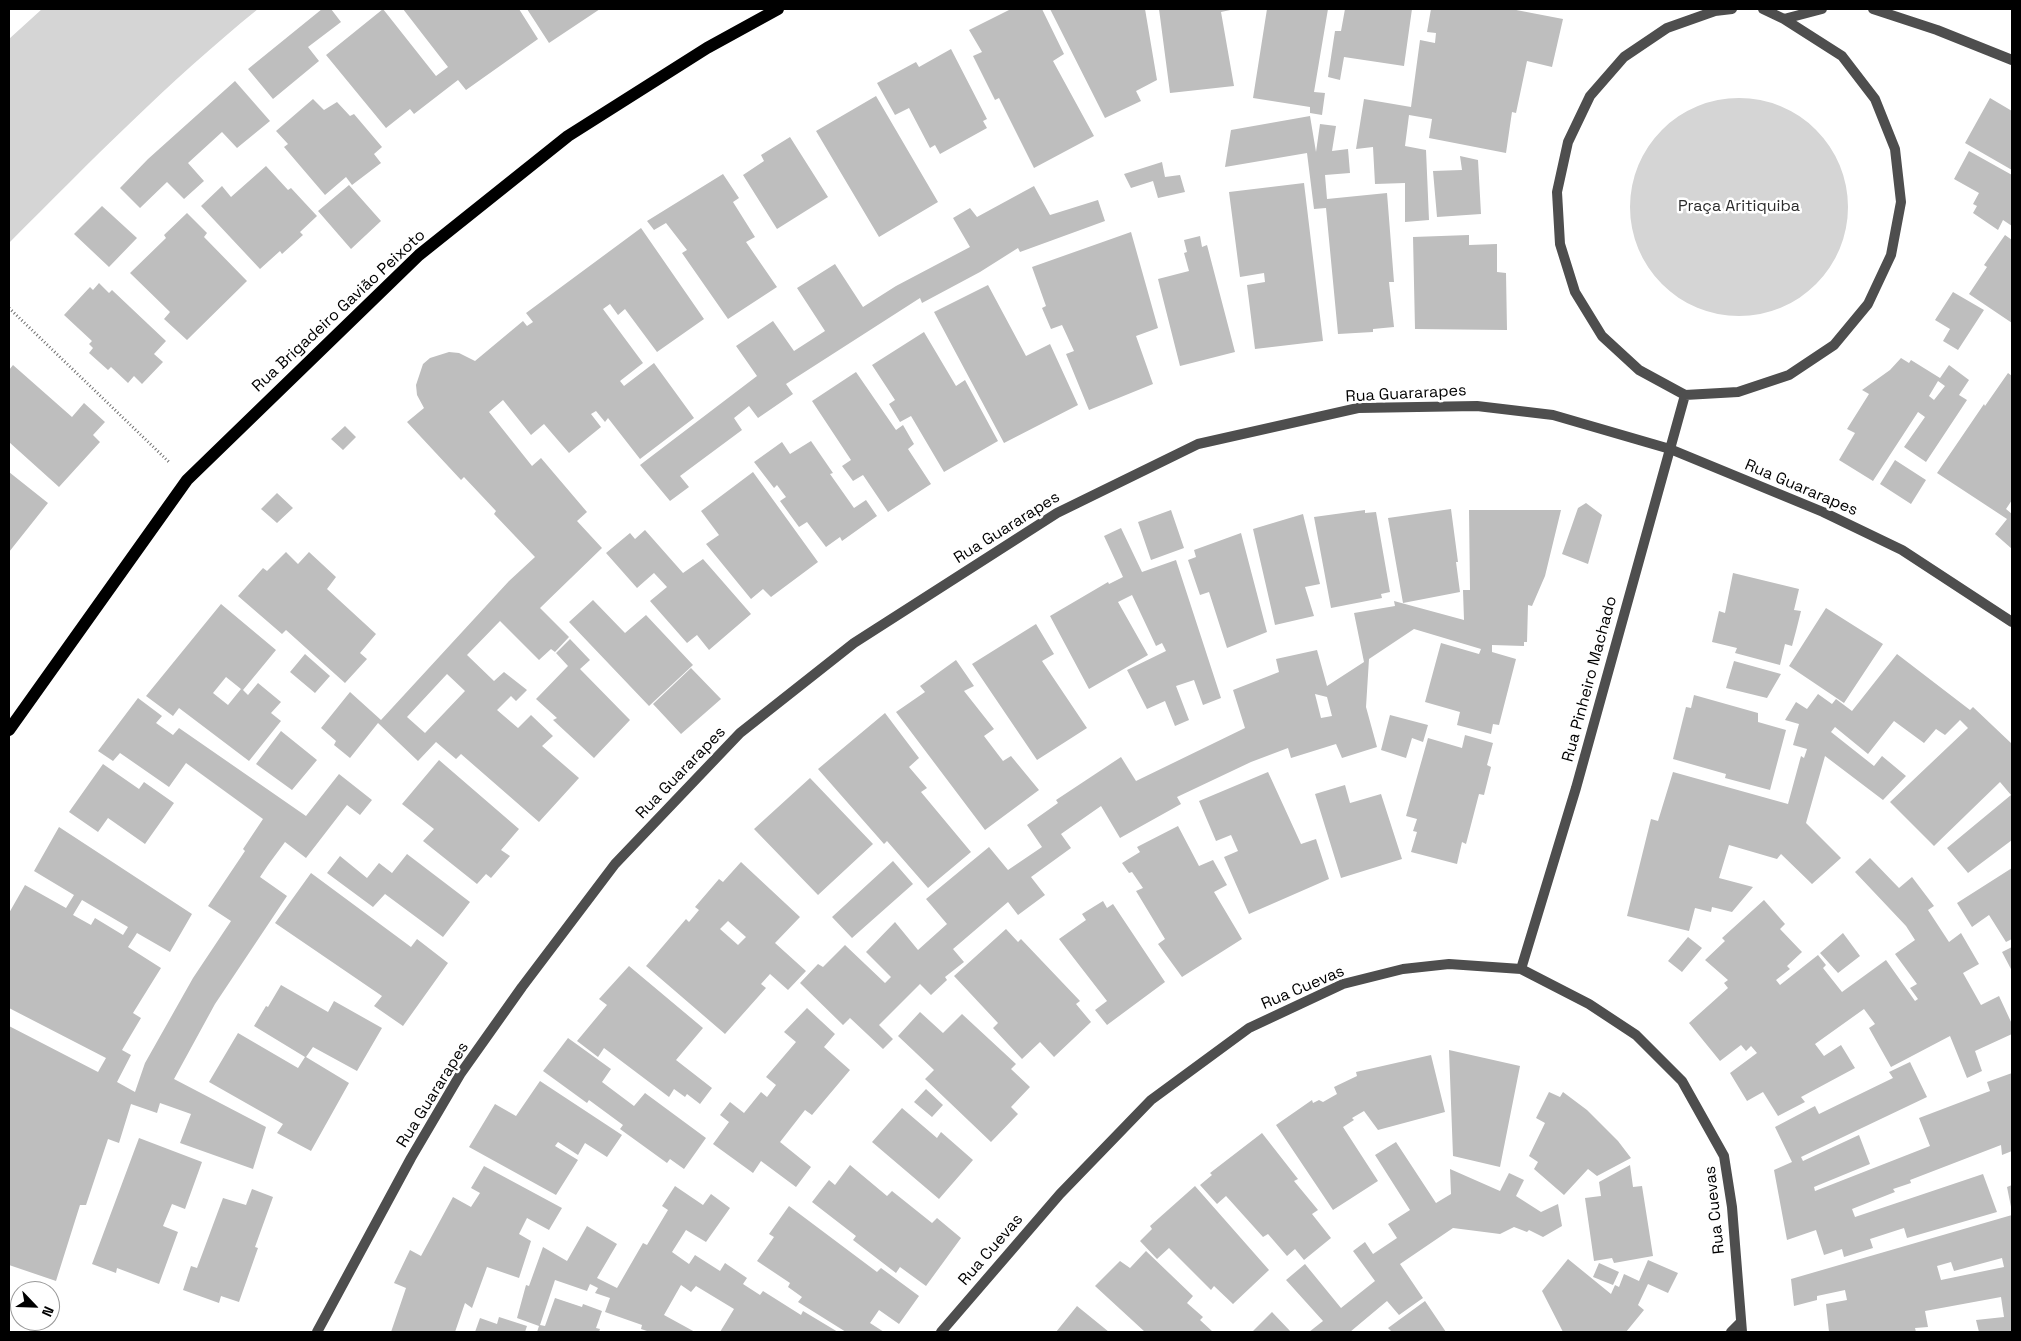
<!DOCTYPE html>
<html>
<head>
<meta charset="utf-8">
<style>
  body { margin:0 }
  #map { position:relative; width:2021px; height:1341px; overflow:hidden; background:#fff; font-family:"Space Grotesk",sans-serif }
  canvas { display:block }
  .frame { position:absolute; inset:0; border:10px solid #000; pointer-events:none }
  .north { position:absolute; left:10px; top:1281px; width:50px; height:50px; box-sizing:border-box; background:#fff; border:1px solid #999; border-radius:50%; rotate:114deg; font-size:14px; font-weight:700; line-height:20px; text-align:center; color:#000 }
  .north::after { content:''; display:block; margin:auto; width:18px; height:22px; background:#000; clip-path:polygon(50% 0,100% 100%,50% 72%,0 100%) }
</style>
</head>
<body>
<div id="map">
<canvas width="2021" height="1341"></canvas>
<div class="frame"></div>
<div class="north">N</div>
</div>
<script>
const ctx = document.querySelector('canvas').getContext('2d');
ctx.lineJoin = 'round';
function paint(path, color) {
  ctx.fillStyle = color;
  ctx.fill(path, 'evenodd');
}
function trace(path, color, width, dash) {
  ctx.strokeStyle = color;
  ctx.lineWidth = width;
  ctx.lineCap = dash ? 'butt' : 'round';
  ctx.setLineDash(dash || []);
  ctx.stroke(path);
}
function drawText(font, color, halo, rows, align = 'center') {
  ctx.font = font + ' "Space Grotesk",sans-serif';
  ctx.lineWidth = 5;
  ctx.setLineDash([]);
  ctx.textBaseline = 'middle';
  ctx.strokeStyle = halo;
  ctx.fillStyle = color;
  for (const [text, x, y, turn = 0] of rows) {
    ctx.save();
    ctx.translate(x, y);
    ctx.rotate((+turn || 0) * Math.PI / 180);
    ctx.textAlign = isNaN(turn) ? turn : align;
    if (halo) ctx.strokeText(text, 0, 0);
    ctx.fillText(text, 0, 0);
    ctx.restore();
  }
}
paint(new Path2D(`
  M42,9H258C169,81 90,162 9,243V39Z
  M1630 207a109 109 0 1 1 218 0a109 109 0 1 1-218 0Z`), '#d5d5d5');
paint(new Path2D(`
  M322,9H331L341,22L308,47L319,61L273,99L248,69Z
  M383,9L436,76L448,67L403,9H519L538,39L466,90L458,80L414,114L410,109L386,128L326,55Z
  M527,9H600L549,43Z
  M1011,9H1042L1064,54L1053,61L1094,136L1034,168L999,98L995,100L973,56L982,52L969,30Z
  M1050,9H1145L1157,80L1136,91L1141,101L1105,118Z
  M1159,9H1235L1221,12L1234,86L1170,93Z
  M1267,9H1328L1314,92L1325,93L1322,115L1310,113V107L1253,98Z
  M1345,9H1412L1404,66L1344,57L1340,80L1328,77L1335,31H1341Z
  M1431,9H1511L1563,19L1552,67L1527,61L1516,113L1512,112L1506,153L1429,138L1432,119L1409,115L1405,146L1426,150L1429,220L1405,222V183L1375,184L1373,147L1356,149L1364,99L1411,107L1420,40L1435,43L1436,33L1427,32Z
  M951,49L987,119L983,121L987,128L940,154L935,145L930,148L909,108L895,115L877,83L916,62L919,67Z
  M235,81L270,121L237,148L222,132L188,163L204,181L184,199L167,182L140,208L120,188L148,159Z
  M876,96L938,202L879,237L816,131Z
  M1990,98L2012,111V170L1965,143Z
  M313,99L324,110L337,102L350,116L354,114L382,147L374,154L381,163L352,185L346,177L325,195L284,147L288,144L276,131Z
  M1310,116L1316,152L1320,124L1336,126L1332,151L1348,149L1350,173L1325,175L1327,199L1387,193L1394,282H1389L1394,327L1373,329V332L1338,334L1326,208L1314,209L1307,153L1225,167L1231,130Z
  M790,137L828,197L777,229L743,175L764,161L761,155Z
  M1969,151L2012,175V226L2003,220L1998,230L1973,213L1977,206L1973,204L1979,193L1954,179Z
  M1460,156L1478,160L1481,214L1437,217L1433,171L1462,170Z
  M1162,162L1165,177L1180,175L1185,192L1158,198L1153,181L1131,188L1124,174Z
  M266,166L288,190L291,188L317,216L300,232L303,235L282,254L280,251L260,269L201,206L222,186L231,197Z
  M723,174L739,198L733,202L755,237L746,242L777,287L728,319L682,253L687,250L666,223L654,230L647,221Z
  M1304,183L1323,341L1255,349L1247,285L1265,282L1264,273L1240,277L1229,192Z
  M349,185L381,221L351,249L318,211Z
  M1034,186L1050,215L1098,200L1105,221L1020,252L1018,248L980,272L922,303L920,298L786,384L793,394L758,418L749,406L734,418L742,430L680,476L689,487L670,501L640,465L757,376L736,346L773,321L794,351L825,331L797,288L835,264L863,307L896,286L970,247L953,218L970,208L977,217Z
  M102,206L137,238L109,267L74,234Z
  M187,213L207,233L204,237L247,281L187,340L164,319L170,312L130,273L166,238L164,235Z
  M641,228L704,319L657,352L625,309L618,315L610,304L603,309L643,363L620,381L624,386L654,363L694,418L640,459L608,418L605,422L596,411L591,414L601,427L569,453L544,424L531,435L503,400L489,412L532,466L541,458L587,512L577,521L602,548L540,608L569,637L555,652L551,649L539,660L500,621L467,655L494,681L504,672L527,690L516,701L511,696L497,710L518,728L531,715L553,736L542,746L579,778L539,822L461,754L456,759L436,742L418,761L378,723L350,758L334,745L336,741L321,728L350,692L381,720L509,581L535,557L494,514L496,511L464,477L461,480L407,422L424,408L417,395L416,385L423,364L430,358L449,352L459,353L475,361L523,321L527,326L533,322L526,313ZM447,674L465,691L425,733L407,717Z
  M1131,232L1158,328L1136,336L1153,384L1089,410L1066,354L1074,351L1062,325L1051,329L1042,308L1046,306L1032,267Z
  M1469,235V245L1497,244V272L1506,273L1507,330L1415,329L1413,237Z
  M2005,235L2012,240V323L1969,294L1987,267L1984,265Z
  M1200,236L1202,247L1207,245L1235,352L1180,366L1158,279L1189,271L1184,253L1187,252L1184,240Z
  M99,283L109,293L112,290L166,341L154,354L163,362L142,384L134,376L128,383L111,367L108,370L89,353L93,348L89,344L92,341L64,315L90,287L93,290Z
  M988,285L1026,356L1050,344L1078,405L1004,443L934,312Z
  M1953,292L1984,310L1958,350L1943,341L1950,329L1935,320Z
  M924,332L956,386L965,380L998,441L944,472L911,416L900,422L889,404L895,400L872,365Z
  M1901,358L1909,363L1911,360L1940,378L1949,365L1969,380L1959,395L1967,400L1926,462L1904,447L1925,417L1918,412L1873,481L1839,460L1855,433L1847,429L1869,394L1862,390L1890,370ZM1938,381L1945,386L1934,400L1929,396Z
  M13,365L72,417L84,403L105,422L93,435L100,442L59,487L9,442V370Z
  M856,372L896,430L903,425L914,444L908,449L931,484L888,512L863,475L853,481L842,466L851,460L812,401Z
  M2008,373L2012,376V500L2006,509L2012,514V549L1995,534L2007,519L1937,473L1984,404L1985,406Z
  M345,426L356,437L343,450L331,439Z
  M811,441L833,473L830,474L854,508L866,500L877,516L842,541L840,537L826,547L807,522L799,527L780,501L786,497L777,485L774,488L754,462L782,442L790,454Z
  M1895,460L1926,480L1911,504L1880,484Z
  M9,472L48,503L9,552Z
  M753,472L818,562L771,597L763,589L751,599L706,544L719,535L701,511Z
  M277,493L293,508L277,523L261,509Z
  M1586,503L1602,515L1588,564L1562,554L1578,508Z
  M1451,509L1458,562H1456L1460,592L1403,603L1388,518Z
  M1171,510L1184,548L1151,560L1138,522Z
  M1365,510V513L1376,512L1390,592L1381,594L1382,598L1331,608L1314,517Z
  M1469,510H1561L1545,576L1532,606L1528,605L1527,642H1524V646L1492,645V652L1516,659L1499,725L1493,724L1491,734L1457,725L1460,712L1425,702L1441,643L1479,654L1481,649L1414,629L1369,659L1366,707L1377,747L1342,758L1336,744L1291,758L1288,748L1251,762L1177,797L1181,804L1120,838L1101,806L1061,834L1071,848L1031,877L1045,895L1018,915L1008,902L953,949L964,962L945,977L947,980L931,995L920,984L879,1025L893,1039L883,1049L850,1018L843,1025L800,983L818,964L823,967L845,945L885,983L891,977L866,952L895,922L918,950L947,924L926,899L989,847L1008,870L1042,847L1027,825L1058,803L1056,800L1121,757L1136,781L1245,728L1233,690L1279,672L1276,659L1317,650L1327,686L1364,662L1354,613L1395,606L1394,601L1464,620L1463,590H1470ZM1315,694L1327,697L1332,716L1321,718Z
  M1303,514L1320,584L1305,587L1314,616L1275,625L1253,529Z
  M1121,528L1142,572L1176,560L1221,698L1203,705L1194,680L1176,686L1189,720L1175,726L1165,701L1147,709L1127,670L1166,651L1162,643L1156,646L1132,595L1118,602L1148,655L1089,689L1050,616L1108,582L1109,584L1123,577L1104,536Z
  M645,530L683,573L703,559L751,614L709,650L697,635L687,643L650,601L667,587L654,573L637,588L606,553L630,533L635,539Z
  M1241,533L1267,632L1227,648L1209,592L1200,595L1188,560L1196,557L1194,550Z
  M286,552L298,564L309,552L336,577L327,589L376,634L360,653L367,659L345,683L286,630L282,634L238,596L263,568L267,571Z
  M1733,573L1799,589L1794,610L1801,611L1796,631L1792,646L1785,644L1780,665L1735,653L1737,648L1712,642L1719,611L1725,613Z
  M593,600L625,633L646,615L693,665L649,706L569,622Z
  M221,604L276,650L243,690L248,695L258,683L281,702L271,713L281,721L249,761L179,708L173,716L146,696ZM226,677L241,689L228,705L213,693Z
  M1826,608L1883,644L1844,703L1789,666Z
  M1036,624L1054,654L1042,661L1087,728L1037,760L972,664Z
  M570,639L590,660L580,669L630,720L594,758L553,720L557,718L536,699L568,666L556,653Z
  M305,654L330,676L315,693L290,672Z
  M1897,654L1970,710L1973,707L2012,744V840L1968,873L1947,848L2011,795L2000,782L1934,846L1890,802L1968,728L1960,720L1945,735L1936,729L1924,743L1894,721L1868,754L1835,727L1831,732L1874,766L1882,756L1906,776L1883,800L1825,756L1806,823L1841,858L1812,884L1781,854L1777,859L1729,845L1719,878L1753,887L1732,912L1712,907L1711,912L1695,908L1689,931L1627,916L1651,819L1658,821L1673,772L1788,804L1801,756L1804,758L1807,749L1793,745L1799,724L1785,720L1796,702L1807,709L1818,694L1832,704L1836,699L1852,711Z
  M956,660L974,686L964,691L994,729L984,736L1003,761L1011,756L1039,790L985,830L896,712L925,692L920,686Z
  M1734,661L1781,674L1767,698L1726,688Z
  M691,668L721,699L681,734L653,704Z
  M1694,695L1758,713V722L1786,730L1770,790L1725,778L1726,774L1673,759L1686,707L1691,708Z
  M138,698L162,716L156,723L173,735L179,728L306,816L339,774L372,800L360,815L347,805L306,858L285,842L268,865L260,877L287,896L215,1004L174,1079L266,1127L253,1169L180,1143L191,1114L160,1103L157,1113L131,1104L119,1143L108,1139L86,1205H80L56,1281L9,1265V1026L98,1072L106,1058L9,1008V913L25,885L66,908L74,895L34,871L59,827L192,914L170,952L137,933L128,947L161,968L133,1013L141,1018L122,1050L131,1055L117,1082L135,1092L145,1063L193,978L231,921L208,906L245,851L243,849L263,819L186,763L169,787L120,753L113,761L98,751ZM82,900L128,927L123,935L95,918L91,925L73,915Z
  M885,713L919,758L909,767L927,788L921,792L971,852L928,888L887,841L884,844L818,769Z
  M1390,715L1428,725L1423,742L1412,738L1406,758L1381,750Z
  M281,731L317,760L292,790L256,764Z
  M1465,735L1493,743L1487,765L1491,767L1484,795L1479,794L1466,844L1462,842L1457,864L1411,852L1417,832L1413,831L1417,819L1406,816L1428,738L1462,748Z
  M439,760L519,829L501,850L510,856L491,878L486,874L477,884L423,841L434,829L402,804Z
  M103,764L139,789L144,782L174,803L145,844L108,818L98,832L69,812Z
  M1268,772L1301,844L1316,839L1329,879L1249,914L1224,857L1238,851L1231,835L1216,841L1199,801Z
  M810,778L873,844L818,895L754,829Z
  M1345,785L1350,803L1381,794L1402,859L1341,878L1315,794Z
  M1178,826L1199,866L1213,860L1227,885L1214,892L1242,939L1182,977L1158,944L1165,939L1136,891L1143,888L1132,872L1129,873L1122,863L1140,852L1137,847Z
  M407,854L470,902L443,937L385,894L373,907L327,873L340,856L367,878L379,863L392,873Z
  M1870,858L1899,888L1912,877L1934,906L1928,910L1949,942L1961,933L1979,964L1963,973L1981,1005L1999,996L2012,1024V1034L1975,1051L1982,1071L1967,1078L1950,1036L1891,1067L1869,1028L1875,1024L1864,1009L1815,1044L1824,1056L1841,1045L1855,1068L1801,1097L1805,1102L1778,1116L1763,1092L1747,1101L1730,1073L1757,1053L1751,1046L1746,1051L1741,1045L1720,1061L1689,1023L1728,988L1724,983L1728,980L1705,960L1725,941L1722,938L1764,900L1785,924L1780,929L1802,952L1787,966L1790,969L1776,980L1780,985L1818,955L1826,965L1823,968L1842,992L1886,960L1915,1001L1918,999L1910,988L1917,984L1895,954L1915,940L1906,926L1855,872Z
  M893,861L913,884L852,938L832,917Z
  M741,862L800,917L775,943L806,971L788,990L770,974L761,984L766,988L725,1034L646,966L686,919L689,922L699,910L695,907L719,879L723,882ZM728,921L746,937L738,945L720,929Z
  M2012,868V939L2006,942L1989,915L1972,927L1957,903Z
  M311,873L411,947L417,939L448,963L403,1026L374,1006L382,996L275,923Z
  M1103,901L1107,908L1113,904L1165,982L1107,1025L1095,1010L1107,1001L1059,939L1086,920L1082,914Z
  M1006,929L1018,942L1021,939L1080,1001L1076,1004L1091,1022L1054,1057L1040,1042L1022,1059L993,1028L998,1023L954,976Z
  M1843,933L1860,956L1838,973L1820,953Z
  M1688,937L1702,948L1682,972L1668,961Z
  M2012,947V971L2002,952Z
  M629,966L703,1028L676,1060L712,1088L700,1104L687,1094L685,1097L674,1089L669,1097L604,1048L598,1057L577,1041L607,1005L599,999Z
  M281,985L328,1012L334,1001L382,1028L357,1071L313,1047L306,1057L349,1083L311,1151L277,1133L283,1124L209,1082L238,1033L298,1068L305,1057L254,1026L266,1006L268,1007Z
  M807,1008L835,1034L824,1047L850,1070L812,1115L805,1110L780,1142L811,1167L796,1187L761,1161L753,1173L713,1144L729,1122L720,1115L730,1102L744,1113L761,1092L767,1097L776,1085L766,1077L796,1042L784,1032Z
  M920,1012L943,1033L962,1014L1016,1064L1011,1069L1030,1087L1011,1107L1018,1114L991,1142L925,1079L934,1070L898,1036Z
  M568,1038L611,1069L602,1082L634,1106L645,1093L706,1138L684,1169L670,1159L667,1163L620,1129L623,1125L589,1100L587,1103L543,1071Z
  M1449,1050L1520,1066L1500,1167L1453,1156Z
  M1431,1055L1445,1112L1378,1130L1364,1111L1352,1118L1354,1120L1343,1127L1378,1181L1333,1210L1276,1125L1312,1100L1313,1103L1319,1100L1323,1102L1337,1094L1334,1087L1357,1076L1356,1072Z
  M1910,1062L1927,1097L1801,1157L1803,1161L1859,1135L1870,1164L1814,1187L1815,1191L1930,1146L1919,1118L1990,1091L1987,1082L2012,1073V1151L2002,1155L2001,1145L1910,1180L1911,1183L1893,1189L1895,1192L1852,1209L1855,1217L1983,1174L1997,1212L1907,1238L1904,1228L1870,1239L1873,1248L1844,1257L1842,1249L1824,1255L1816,1230L1787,1240L1774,1170L1792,1162L1775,1127L1815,1106L1819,1114L1893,1078L1889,1072Z
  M540,1081L622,1135L607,1157L585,1143L578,1155L558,1142L555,1146L578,1160L556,1195L469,1147L495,1104L516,1116Z
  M926,1089L943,1105L932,1117L914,1102Z
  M1549,1092L1560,1097L1563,1092L1587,1110L1618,1141L1631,1158L1597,1176L1588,1169L1564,1195L1534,1169L1538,1162L1529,1156L1545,1123L1536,1118Z
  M902,1108L937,1138L941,1132L973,1160L939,1199L872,1142Z
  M1262,1133L1298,1179L1294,1181L1318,1210L1312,1214L1331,1238L1304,1260L1295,1249L1287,1256L1268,1234L1263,1237L1226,1196L1217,1204L1200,1185L1212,1175L1210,1173Z
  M139,1138L202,1162L185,1209L172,1204L163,1226L178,1232L159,1284L117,1268L116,1273L92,1264Z
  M1396,1142L1436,1203L1451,1194L1450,1169L1500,1191L1509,1173L1524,1180L1516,1196L1541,1212L1558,1204L1562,1226L1543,1237L1529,1230L1527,1232L1514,1227L1500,1234L1453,1228L1400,1264L1423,1298L1399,1315L1387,1301L1350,1332H1309L1323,1321L1286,1280L1305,1264L1341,1308L1375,1281L1353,1251L1365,1242L1373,1254L1397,1238L1388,1224L1410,1210L1375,1155Z
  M850,1165L887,1196L892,1191L932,1223L937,1218L961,1238L926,1286L900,1267L896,1273L853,1240L856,1236L812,1202L829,1180L835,1185Z
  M1630,1165L1633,1187L1642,1186L1653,1256L1614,1263L1612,1258L1594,1261L1585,1198L1601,1196L1599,1182Z
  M484,1166L562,1208L549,1230L527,1218L519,1234L531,1241L519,1278L487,1267L472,1308L465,1303L455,1332H391L406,1288L394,1283L410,1250L421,1256L453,1197L471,1207L480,1193L471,1188Z
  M2012,1185V1207H2011L2007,1187Z
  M675,1186L703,1205L711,1194L730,1208L706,1242L686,1230L672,1252L689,1264L695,1255L720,1271L725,1263L747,1278L743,1284L760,1295L763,1291L801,1315L803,1311L838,1332H720L734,1309L696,1286L691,1292L681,1285L664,1315L695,1332H650L641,1329L642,1325L605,1312L610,1298L595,1293L598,1288L590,1284L587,1291L555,1280L540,1325L545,1326L555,1298L582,1307L583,1304L602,1311L596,1328L600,1329L599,1332H537L539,1326L517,1318L526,1285L529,1286L543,1247L567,1261L587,1226L617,1244L597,1278L617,1288L643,1243L647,1245L668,1210L662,1206Z
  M1195,1186L1269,1270L1233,1304L1214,1286L1211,1290L1169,1248L1157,1259L1140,1241L1152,1229L1150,1226Z
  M252,1189L273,1197L255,1247L258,1248L239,1302L221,1296L219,1303L183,1290L191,1266L197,1268L223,1198L246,1205Z
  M789,1206L877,1272L881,1268L919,1296L899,1324L879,1310L870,1323L884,1332H846L798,1302L802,1297L788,1287L790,1283L757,1261L774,1237L769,1234Z
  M2012,1215V1332H1979L1976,1320L2004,1317L2001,1297L1925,1311L1928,1327L1915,1328L1916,1332H1829L1826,1304L1847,1300L1845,1290L1817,1296V1300L1794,1306L1791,1279ZM2002,1258L2004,1267L1941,1280L1937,1266L1951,1262L1954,1271Z
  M1146,1251L1193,1296L1187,1303L1203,1317L1200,1320L1213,1332H1145L1095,1286L1120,1261L1130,1268Z
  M1568,1259L1611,1294L1615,1285L1619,1287L1624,1274L1639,1281L1648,1260L1678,1273L1668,1293L1648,1284L1638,1305L1644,1310L1626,1332H1563L1542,1291Z
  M1599,1263L1619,1272L1613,1285L1593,1277Z
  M1425,1301L1446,1332H1392L1388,1328Z
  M1077,1306L1109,1332H1056Z
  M1272,1312L1291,1332H1252Z
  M499,1317L527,1326L525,1332H475L480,1318L497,1324Z`), '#bebebe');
trace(new Path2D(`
  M9,308L169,462`), '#707070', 3, [1, 2.5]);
trace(new Path2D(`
  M1732,9L1715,11L1667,28L1624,57L1590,96L1568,142L1557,192L1560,244L1575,292L1602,336L1639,370L1685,395L1738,392L1789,375L1834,345L1868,304L1891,255L1901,202L1895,149L1875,99L1842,56L1784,19L1763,9
  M1873,9L1937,30L2012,60
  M1784,19L1822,9
  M1521,969L1576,788L1685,395
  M317,1332L411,1158L461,1073L522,987L615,864L740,733L854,643L1057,513L1198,444L1358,408L1477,406L1553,415L1670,449L1823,512L1902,550L2012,622
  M941,1332L1060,1194L1151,1100L1249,1028L1343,984L1403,969L1449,964L1521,969L1589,1004L1636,1035L1682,1081L1724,1156L1732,1207L1742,1332
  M1731,1332L1741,1322`), '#4e4e4e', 10);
trace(new Path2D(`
  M9,730L187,480L419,255L568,136L707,48L778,9`), '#000', 12);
drawText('16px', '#2c2c2c', '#fff', [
  ["Praça Aritiquiba",1739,207]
]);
drawText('16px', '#000', '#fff', [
  ["Rua Brigadeiro Gavião Peixoto",339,311,-43],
  ["Rua Guararapes",1406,394,-3],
  ["Rua Guararapes",1801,488,23],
  ["Rua Guararapes",1007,528,-32],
  ["Rua Pinheiro Machado",1590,679,-75],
  ["Rua Guararapes",681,773,-46],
  ["Rua Cuevas",1303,988,-23],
  ["Rua Guararapes",433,1095,-58],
  ["Rua Cuevas",1715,1210,-96],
  ["Rua Cuevas",991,1250,-49]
]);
</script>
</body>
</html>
